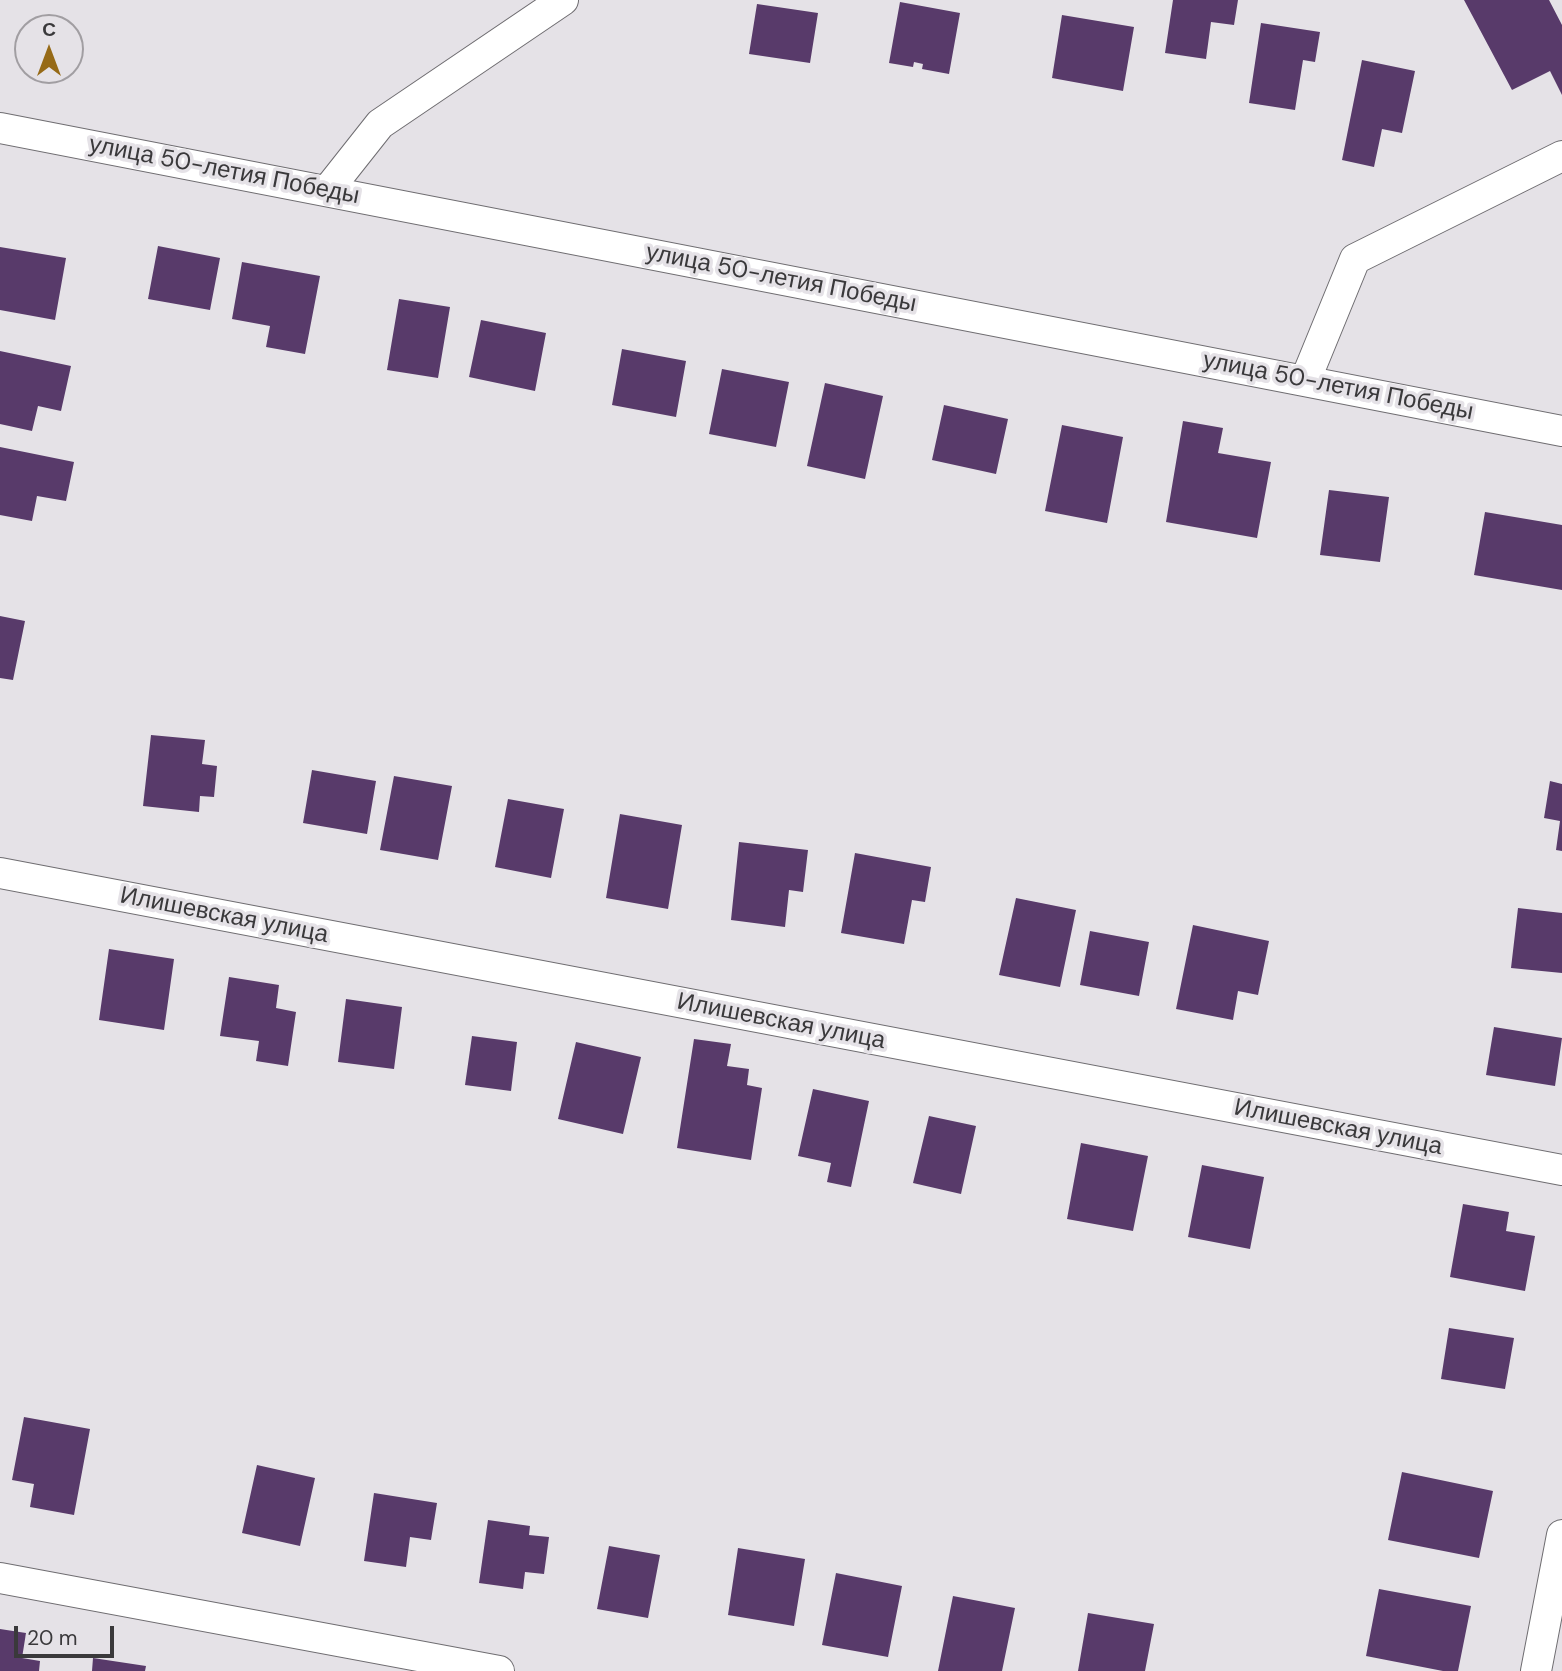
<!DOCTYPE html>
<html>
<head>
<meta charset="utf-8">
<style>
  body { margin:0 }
  #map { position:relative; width:1562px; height:1671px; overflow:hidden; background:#e5e2e7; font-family:"DM Sans",sans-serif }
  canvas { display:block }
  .north { position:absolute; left:14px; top:14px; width:70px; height:70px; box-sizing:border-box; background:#e5e2e7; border:2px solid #a19ea2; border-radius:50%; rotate:0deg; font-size:19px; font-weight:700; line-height:28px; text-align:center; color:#3a393b }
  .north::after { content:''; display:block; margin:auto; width:24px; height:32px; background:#966a17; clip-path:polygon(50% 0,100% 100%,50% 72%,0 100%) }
  .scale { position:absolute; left:14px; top:1626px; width:100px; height:32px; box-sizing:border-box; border:4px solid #3a393b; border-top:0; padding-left:9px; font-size:21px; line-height:24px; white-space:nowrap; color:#3a393b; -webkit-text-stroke:5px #e5e2e7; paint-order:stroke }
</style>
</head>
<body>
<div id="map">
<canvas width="1562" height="1671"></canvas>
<div class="north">С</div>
<div class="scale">20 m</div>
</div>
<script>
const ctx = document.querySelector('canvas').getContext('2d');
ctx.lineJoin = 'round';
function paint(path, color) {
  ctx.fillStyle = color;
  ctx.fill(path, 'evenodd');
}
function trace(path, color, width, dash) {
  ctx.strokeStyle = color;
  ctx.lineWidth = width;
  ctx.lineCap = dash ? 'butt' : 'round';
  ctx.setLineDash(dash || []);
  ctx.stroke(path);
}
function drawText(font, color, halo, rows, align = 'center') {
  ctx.font = font + ' "DM Sans",sans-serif';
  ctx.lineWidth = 7;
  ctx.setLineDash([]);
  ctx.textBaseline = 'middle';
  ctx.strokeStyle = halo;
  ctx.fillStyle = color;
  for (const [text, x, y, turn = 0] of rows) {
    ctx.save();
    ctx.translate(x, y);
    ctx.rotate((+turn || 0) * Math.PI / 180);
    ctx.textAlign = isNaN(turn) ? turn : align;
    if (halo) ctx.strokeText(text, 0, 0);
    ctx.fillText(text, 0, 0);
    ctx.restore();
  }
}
paint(new Path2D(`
  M1173,0H1238L1234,25L1211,22L1206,59L1165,53Z
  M1464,0H1549L1562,25V95L1550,71L1512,90Z
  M900,2L960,13L949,74L922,69L923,64L914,62L913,67L889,63Z
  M757,4L818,13L810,63L749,54Z
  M1062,15L1134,27L1123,91L1052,78Z
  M1261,23L1320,32L1315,62L1303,60L1295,110L1249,103Z
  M1362,60L1415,71L1402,133L1382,129L1374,167L1342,160Z
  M158,246L220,258L210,310L148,299Z
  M0,247L66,258L55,320L0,310Z
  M242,262L320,276L305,354L266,347L270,326L232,319Z
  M399,299L450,307L438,378L387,370Z
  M481,320L546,333L535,391L469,377Z
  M622,349L686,361L676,417L612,405Z
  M0,351L71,366L61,411L38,406L32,431L0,424Z
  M722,369L789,382L776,447L709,434Z
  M825,383L883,396L865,479L807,466Z
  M944,405L1008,419L996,474L932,460Z
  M1183,421L1223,428L1218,453L1271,462L1257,538L1166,522Z
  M1062,425L1123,437L1107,523L1045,511Z
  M0,447L74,462L66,501L37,496L32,521L0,515Z
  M1329,490L1389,497L1380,562L1320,555Z
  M1485,512L1562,525V590L1474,575Z
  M0,616L25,621L13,680L0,678Z
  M151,735L205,740L202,764L217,766L214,797L200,796L199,812L143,806Z
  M312,770L376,781L367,834L303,823Z
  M394,776L452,786L438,860L380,850Z
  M1550,781L1562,784V851L1556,850L1560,821L1544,818Z
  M508,799L564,809L551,878L495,867Z
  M620,814L682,825L668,909L606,898Z
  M739,842L808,850L803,892L789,890L785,927L731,920Z
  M855,853L931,867L925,902L912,900L904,944L841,933Z
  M1016,898L1076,910L1060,987L999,975Z
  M1518,908L1562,913V973L1511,968Z
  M1193,925L1269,941L1258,995L1238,991L1233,1020L1176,1009Z
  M1090,931L1149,942L1139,996L1080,985Z
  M109,949L174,959L164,1030L99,1020Z
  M229,977L279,985L276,1008L296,1012L288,1066L256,1061L259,1041L220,1036Z
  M346,999L402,1007L394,1069L338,1062Z
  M1494,1027L1562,1038L1555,1086L1486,1075Z
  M472,1036L517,1042L511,1091L465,1085Z
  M694,1039L731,1044L727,1066L749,1069L747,1085L762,1088L751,1160L677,1148Z
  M576,1042L641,1057L623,1134L558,1119Z
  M813,1089L869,1101L851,1187L827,1182L831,1163L798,1156Z
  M929,1116L976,1126L961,1194L913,1183Z
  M1081,1143L1148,1156L1133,1231L1067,1219Z
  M1202,1165L1264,1177L1250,1249L1188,1237Z
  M1463,1204L1509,1212L1506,1231L1535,1236L1525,1291L1450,1277Z
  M1449,1328L1514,1338L1505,1389L1441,1379Z
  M24,1417L90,1429L74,1515L30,1507L34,1484L12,1480Z
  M257,1465L315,1478L300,1546L242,1533Z
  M1402,1472L1493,1491L1479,1558L1388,1540Z
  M374,1493L437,1503L431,1540L410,1537L406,1567L364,1561Z
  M488,1520L530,1526L529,1535L549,1537L544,1574L525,1572L523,1589L479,1583Z
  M609,1546L660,1555L648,1618L597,1609Z
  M738,1548L805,1559L794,1626L728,1615Z
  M836,1573L902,1586L888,1657L822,1645Z
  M1379,1589L1471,1606L1458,1671H1443L1366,1656Z
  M953,1596L1015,1608L1002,1671H938Z
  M1088,1613L1154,1624L1145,1671H1078Z
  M0,1629L26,1633L22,1658L40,1661L39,1671H0Z
  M93,1658L146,1666L145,1671H92Z`), '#583a6a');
const minor = new Path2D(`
  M0,128L1562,431
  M327,191L380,124L563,0
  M1305,381L1355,259L1562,156
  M0,873L1562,1170
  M0,1578L499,1671
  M1536,1671L1562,1535`);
trace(minor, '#6f6d71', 32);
trace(minor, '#fff', 30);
drawText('24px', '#3a393b', '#e5e2e7', [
  ["улица 50-летия Победы",224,171,11],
  ["улица 50-летия Победы",781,279,11],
  ["улица 50-летия Победы",1338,387,11],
  ["Илишевская улица",224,916,11],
  ["Илишевская улица",781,1022,11],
  ["Илишевская улица",1338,1128,11]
]);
</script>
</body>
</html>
